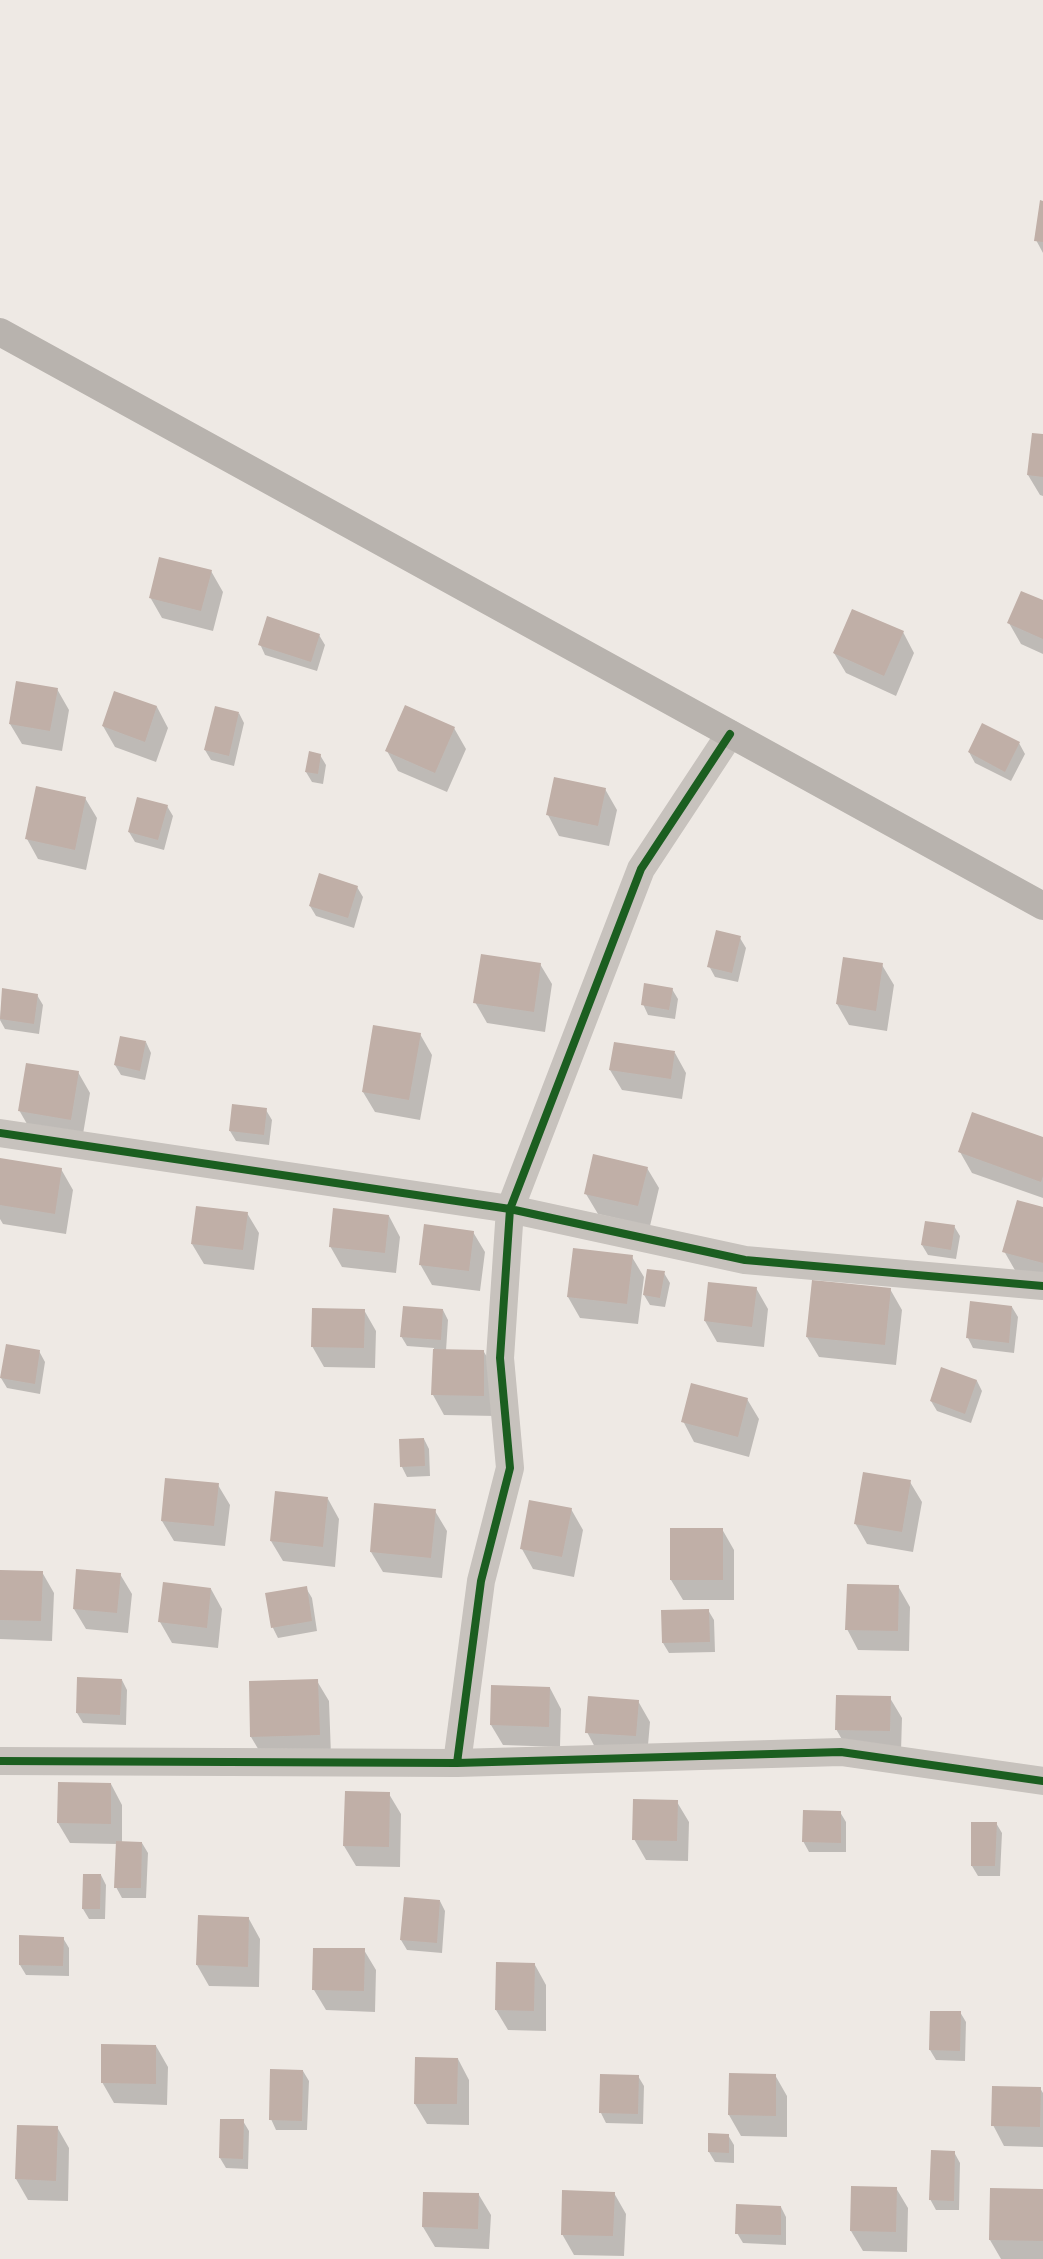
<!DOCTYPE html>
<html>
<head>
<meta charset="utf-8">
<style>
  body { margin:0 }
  canvas { display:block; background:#eee9e4 }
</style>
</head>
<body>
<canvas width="1043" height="2259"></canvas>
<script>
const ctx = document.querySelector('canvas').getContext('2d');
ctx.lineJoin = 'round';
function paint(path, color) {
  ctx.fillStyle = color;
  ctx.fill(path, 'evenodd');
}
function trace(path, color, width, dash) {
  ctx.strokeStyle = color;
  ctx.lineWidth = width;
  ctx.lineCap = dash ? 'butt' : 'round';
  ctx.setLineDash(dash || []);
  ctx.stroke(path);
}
paint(new Path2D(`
  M1043,202V253L1036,240Z
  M1043,435V496L1040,495L1028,475Z
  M211,571L223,592L213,631L162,618L150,597Z
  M1043,601V654L1021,644L1009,623Z
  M903,632L914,653L896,696L846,673L834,653Z
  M319,635L325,645L317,671L265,655L260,644Z
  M57,689L69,710L62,751L22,744L10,724Z
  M115,693L157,707L168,728L156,762L115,747L103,726Z
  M239,713L244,723L234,766L211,760L205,750Z
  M983,725L1019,743L1025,754L1011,781L975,763L969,752Z
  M454,728L466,749L447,792L398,771L387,751Z
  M320,755L326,765L323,784L312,782L306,772Z
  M605,789L617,810L609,846L559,836L548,815Z
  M85,798L97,818L86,870L38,859L27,839Z
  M167,806L173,816L164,850L135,842L129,832Z
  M357,887L363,897L354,928L316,916L310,906Z
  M740,938L746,948L738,982L715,977L709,966Z
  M844,959L882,965L894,985L887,1031L849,1025L837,1004Z
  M540,964L552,984L545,1032L487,1023L475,1002Z
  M3,989L37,995L43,1005L39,1034L5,1029L0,1020Z
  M672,989L678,999L675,1019L648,1015L643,1004Z
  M420,1034L432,1055L420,1120L375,1112L363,1092Z
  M146,1042L151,1053L145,1080L121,1075L115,1065Z
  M675,1053L686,1073L682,1099L622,1090L610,1070Z
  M78,1072L90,1093L82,1140L31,1131L19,1110Z
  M266,1110L272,1120L269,1145L236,1141L230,1131Z
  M1043,1139V1198L972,1173L960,1152Z
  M0,1160L61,1169L73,1190L66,1234L3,1224L0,1219Z
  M647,1168L659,1188L650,1226L598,1214L586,1194Z
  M1043,1209V1279L1016,1272L1004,1251Z
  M247,1213L259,1233L254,1270L204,1264L192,1244Z
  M389,1216L400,1237L396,1273L342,1267L330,1246Z
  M954,1226L960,1236L956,1259L928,1255L922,1245Z
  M473,1232L485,1252L480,1291L432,1285L420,1264Z
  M632,1257L644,1277L638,1324L580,1318L568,1297Z
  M664,1273L670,1283L665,1307L650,1305L644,1295Z
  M756,1288L768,1309L764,1347L717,1342L705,1321Z
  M890,1289L902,1310L896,1365L819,1357L807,1337Z
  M1012,1307L1018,1317L1014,1353L973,1348L968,1338Z
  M364,1310L376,1331L375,1368L324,1367L312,1346Z
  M443,1310L448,1320L446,1351L484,1352L496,1372L495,1416L444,1415L433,1395L434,1348L407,1346L401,1336Z
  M39,1351L45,1362L40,1394L7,1388L1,1378Z
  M942,1369L977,1381L982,1391L971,1423L937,1411L931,1401Z
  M747,1399L759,1419L749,1457L694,1442L683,1421Z
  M424,1439L429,1449L430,1476L407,1477L402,1467L400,1440Z
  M910,1482L922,1502L913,1552L867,1544L855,1523Z
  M218,1485L230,1505L225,1546L174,1541L162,1521Z
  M328,1499L339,1519L335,1567L283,1561L271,1541Z
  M571,1509L583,1530L574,1577L533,1569L522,1549Z
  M435,1511L447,1531L442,1578L383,1572L371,1552Z
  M722,1529L734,1550V1600H683L671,1580Z
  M0,1571L42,1572L54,1593L52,1641L0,1639Z
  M120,1574L132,1594L128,1633L86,1629L74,1609Z
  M898,1586L910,1607L909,1651L858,1650L847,1629Z
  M306,1588L312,1598L317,1631L278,1638L273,1628L267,1594Z
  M211,1589L222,1609L218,1648L172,1643L160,1622Z
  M708,1610L714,1620L715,1652L669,1653L663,1643L662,1611Z
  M122,1680L127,1690L126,1725L83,1723L77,1713Z
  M317,1681L329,1701L331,1755L263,1757L251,1737Z
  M550,1688L561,1709L560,1747L503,1745L491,1725Z
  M890,1698L902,1718L901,1752L848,1750L836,1729Z
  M638,1701L650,1722L647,1757L598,1753L587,1732Z
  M111,1784L122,1805V1843H142L148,1853L146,1898H122L116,1887L117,1844L70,1843L58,1823Z
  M389,1794L401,1814L400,1867L356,1866L344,1846Z
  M677,1802L689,1822L688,1861L646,1860L634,1839Z
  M840,1812L846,1822V1852H809L803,1841Z
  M996,1823L1002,1833L1000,1876H978L972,1866Z
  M101,1875L106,1885L105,1919H89L83,1909Z
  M440,1901L445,1911L442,1953L407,1950L401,1940Z
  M249,1919L260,1939L259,1987L209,1986L197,1965Z
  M63,1938L69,1948V1976L26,1975L20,1965Z
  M364,1950L376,1970L375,2012L326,2010L314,1990Z
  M535,1965L546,1985V2031L508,2030L496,2010Z
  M931,2012H960L966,2022L965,2061L936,2060L930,2050Z
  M156,2046L168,2067L167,2105L114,2103L102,2082Z
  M458,2059L469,2080V2125L427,2124L415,2104Z
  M303,2071L309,2081L307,2130H276L271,2119Z
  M730,2074L775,2075L787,2096V2137L741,2136L729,2115Z
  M638,2076L644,2086L643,2124L606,2123L601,2113Z
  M1040,2088L1043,2093V2147L1004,2146L993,2125Z
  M243,2121L249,2131L248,2169L226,2168L220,2158Z
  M18,2126L57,2127L69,2148L68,2201L28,2200L16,2179Z
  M709,2135H728L734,2145V2163L715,2162L709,2152Z
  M954,2152L960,2163L959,2210H936L930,2199Z
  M896,2188L908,2208L907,2252L863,2251L851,2231Z
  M1043,2190V2259H1001L990,2240Z
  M614,2193L626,2214L624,2256L574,2255L562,2234Z
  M479,2195L491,2215L489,2249L435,2247L423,2227Z
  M781,2207L786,2217V2245L743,2243L737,2233Z`), '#0003');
paint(new Path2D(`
  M1040,200L1043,201V242L1034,241Z
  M1032,433L1043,434V477L1027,475Z
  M159,557L212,570L201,611L149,598Z
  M1021,591L1043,600V639L1007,623Z
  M852,609L904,631L884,676L833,653Z
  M267,616L320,634L311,662L258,645Z
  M16,681L58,688L50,731L9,724Z
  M114,691L157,706L145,742L102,726Z
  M405,705L455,727L435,773L385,751Z
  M215,706L239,712L229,756L204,750Z
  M982,723L1020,742L1005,772L968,752Z
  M309,751L321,754L318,774L305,772Z
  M554,777L606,788L598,826L546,815Z
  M36,786L86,797L75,850L25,839Z
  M137,797L168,805L158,840L128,832Z
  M319,873L358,886L348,918L309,906Z
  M716,930L741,936L732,973L707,967Z
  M481,954L541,963L534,1012L473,1003Z
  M843,957L883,963L876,1011L836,1004Z
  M644,983L673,988L669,1010L641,1005Z
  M2,988L38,994L34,1024L0,1019Z
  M373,1025L421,1033L409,1100L362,1092Z
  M120,1036L146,1041L140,1071L114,1065Z
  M614,1042L675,1051L671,1079L609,1070Z
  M26,1063L79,1071L71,1120L18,1111Z
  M232,1104L267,1108L264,1135L229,1131Z
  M972,1112L1043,1137V1176L1041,1182L958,1152Z
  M593,1154L648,1167L638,1206L584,1194Z
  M0,1158L62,1168L55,1214L0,1205Z
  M1017,1200L1043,1207V1263L1002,1252Z
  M196,1206L248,1212L243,1250L191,1244Z
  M333,1208L389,1215L385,1253L329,1247Z
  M925,1221L955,1225L951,1250L921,1245Z
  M424,1224L474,1231L469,1271L419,1265Z
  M573,1248L633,1255L627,1304L567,1297Z
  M647,1269L665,1271L660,1298L643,1295Z
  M812,1280L891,1288L885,1345L806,1337Z
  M708,1282L757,1287L752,1327L704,1321Z
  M970,1301L1012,1306L1009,1343L966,1338Z
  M403,1306L443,1309L441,1340L400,1337Z
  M312,1308L365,1309L364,1348L311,1347Z
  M6,1344L40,1350L35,1384L0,1378Z
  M433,1349L484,1350V1396L431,1395Z
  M941,1367L977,1380L965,1414L930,1401Z
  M691,1383L748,1398L738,1437L681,1422Z
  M424,1438L425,1466L400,1467L399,1439Z
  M863,1472L911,1480L902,1532L854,1524Z
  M165,1478L219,1483L214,1526L161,1521Z
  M275,1491L328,1497L323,1547L270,1541Z
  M529,1500L572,1508L562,1557L520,1549Z
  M374,1503L436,1509L431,1558L370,1552Z
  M670,1528H723V1580H670Z
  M76,1569L121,1573L117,1613L73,1609Z
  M0,1570L43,1571L41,1621L0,1620Z
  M163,1582L211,1588L207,1628L158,1622Z
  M847,1584L899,1585L898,1631L845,1630Z
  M307,1586L312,1621L271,1628L265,1593Z
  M709,1609L710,1642L662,1643L661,1610Z
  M77,1677L122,1679L120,1715L76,1713Z
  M318,1679L320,1735L250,1737L249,1681Z
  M491,1685L550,1687L549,1727L490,1725Z
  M836,1695L891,1696L890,1731L835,1730Z
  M588,1696L639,1700L636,1736L585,1733Z
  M58,1782L111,1783V1824L57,1823Z
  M345,1791L390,1792L389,1847L343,1846Z
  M633,1799L678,1800L677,1841L632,1840Z
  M803,1810L841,1811V1843L802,1842Z
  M971,1822H997L995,1866H971Z
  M116,1841L142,1842L141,1888H114Z
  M83,1874H101L100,1909H82Z
  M404,1897L440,1900L437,1943L400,1940Z
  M198,1915L249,1917L248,1967L196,1965Z
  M19,1935L64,1937L63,1966L19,1965Z
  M313,1948H365L364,1991L312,1990Z
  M496,1962L535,1963L534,2011L495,2010Z
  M930,2011H961L960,2051L929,2050Z
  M101,2044L156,2045V2084L101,2083Z
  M415,2057L458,2058L457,2104H414Z
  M270,2069L303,2070L302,2121L269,2120Z
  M729,2073L776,2074V2116L728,2115Z
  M600,2074L639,2075L638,2114L599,2113Z
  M992,2086L1041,2087L1040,2127L991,2126Z
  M220,2119H244L243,2159L219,2158Z
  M17,2125L58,2126L56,2181L15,2179Z
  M708,2133L729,2134V2153L708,2152Z
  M931,2150L955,2151L954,2201L929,2200Z
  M851,2186L897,2187L896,2232L850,2231Z
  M990,2188L1043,2189V2241L989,2240Z
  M562,2190L615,2192L613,2236L561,2235Z
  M423,2192L479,2193L478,2229L422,2227Z
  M736,2204L781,2206V2235L735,2234Z`), '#c0afa7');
trace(new Path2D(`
  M0,1133L510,1209L745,1260L1043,1286
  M0,1761L457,1763L841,1752L1043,1781
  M457,1763L481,1581L510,1468L500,1358L510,1209L641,869L730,734`), '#c7c2bd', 28);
trace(new Path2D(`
  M0,332L1043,906`), '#b8b3ae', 28);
trace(new Path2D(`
  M0,1133L510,1209L745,1260L1043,1286
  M0,1761L457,1763L841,1752L1043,1781
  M457,1763L481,1581L510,1468L500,1358L510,1209L641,869L730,734`), '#1b5e20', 8);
</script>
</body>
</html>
